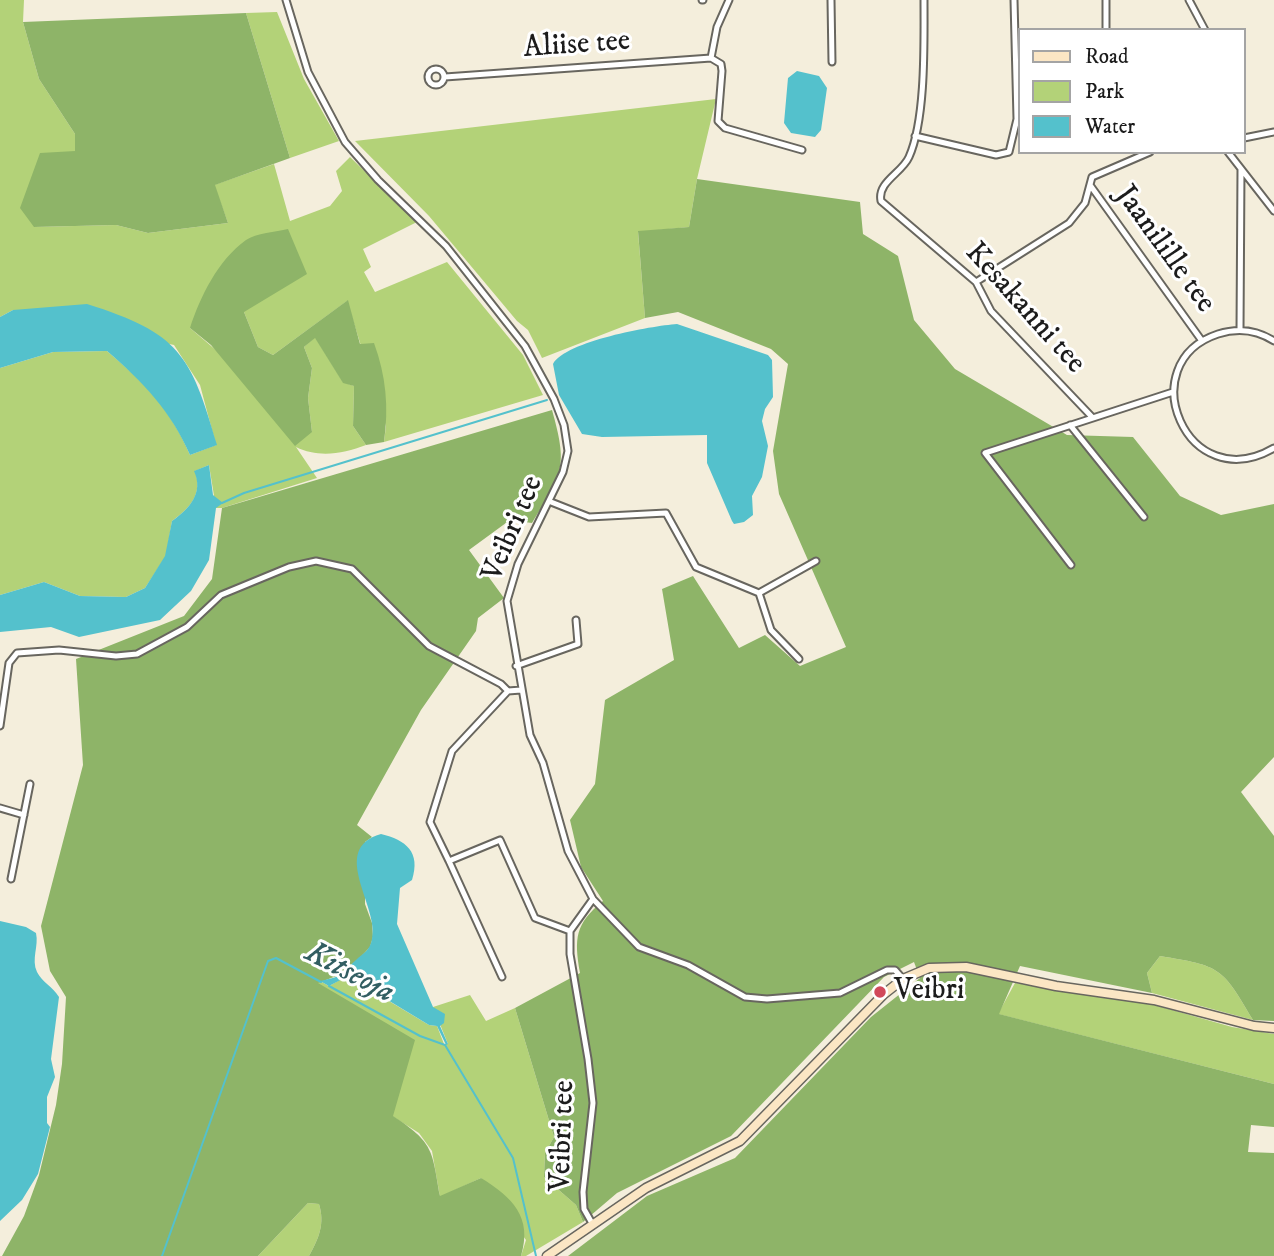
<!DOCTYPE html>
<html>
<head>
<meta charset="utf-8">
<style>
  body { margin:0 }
  #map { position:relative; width:1274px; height:1256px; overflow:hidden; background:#f4eedc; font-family:"IM FELL DW Pica",serif }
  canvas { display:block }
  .legend { position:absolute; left:1018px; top:28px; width:228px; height:126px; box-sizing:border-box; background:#fff; border:2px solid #a4a4a4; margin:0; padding:9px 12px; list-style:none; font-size:21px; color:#1c1c1c }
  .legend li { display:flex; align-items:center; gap:14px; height:35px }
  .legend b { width:35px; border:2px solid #a4a4a4 }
</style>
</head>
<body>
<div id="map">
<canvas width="1274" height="1256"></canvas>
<ul class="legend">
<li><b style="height:9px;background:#fbe6c4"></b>Road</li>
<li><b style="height:19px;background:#b3d278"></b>Park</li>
<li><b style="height:19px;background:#54c1cc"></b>Water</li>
</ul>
</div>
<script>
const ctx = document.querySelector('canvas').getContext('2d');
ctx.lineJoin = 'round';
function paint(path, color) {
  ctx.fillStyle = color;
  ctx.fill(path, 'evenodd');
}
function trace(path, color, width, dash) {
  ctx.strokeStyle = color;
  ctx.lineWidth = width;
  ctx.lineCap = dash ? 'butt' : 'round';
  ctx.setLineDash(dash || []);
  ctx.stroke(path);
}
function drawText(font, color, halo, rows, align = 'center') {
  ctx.font = font + ' "IM FELL DW Pica",serif';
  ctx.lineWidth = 6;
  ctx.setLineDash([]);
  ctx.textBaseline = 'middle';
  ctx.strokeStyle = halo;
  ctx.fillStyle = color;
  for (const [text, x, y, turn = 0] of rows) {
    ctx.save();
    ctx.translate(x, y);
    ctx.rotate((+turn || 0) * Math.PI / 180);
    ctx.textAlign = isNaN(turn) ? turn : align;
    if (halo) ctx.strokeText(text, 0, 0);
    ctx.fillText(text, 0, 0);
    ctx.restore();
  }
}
paint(new Path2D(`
  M0,0H24L23,22L39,79L75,134V151L34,227L116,225L148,233L228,223L214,185L274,164L290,221L330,206L342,191L336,171L350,157L417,222L363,249L371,267L364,272L375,292L447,262L523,355L543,395L384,442L386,426L347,301L273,355L258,347L244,312L190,328L312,432L308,398L312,368L304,347L315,337L343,382L354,386L353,426L366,445C343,454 318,458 296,447L317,478L222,508H216L209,465L195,471C203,494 190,508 172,521L166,556L145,588L126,597L80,596L44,582L0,595V368L53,352L107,351C145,383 170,408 190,455L216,445L200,385L174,345L13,310L0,317Z
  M277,12L304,79L339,141L290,158L246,13Z
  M716,99L697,179L689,227L638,232L645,318L542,358L528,330L517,321L429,216L355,141Z
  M1160,956C1221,966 1222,967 1253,1020L1152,993L1147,973Z
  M347,976L429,1025L437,1026L444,1044H448L433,1007L470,995L486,1021L515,1008L554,1137L545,1153L544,1177L576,1205L583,1222L526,1256H521L526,1240L481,1178L440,1197L432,1151L419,1133L392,1116L317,983L320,981L329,986Z
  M1015,983L1151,1004L1232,1027L1274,1034V1084L998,1014Z
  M308,1203L319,1204C325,1224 319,1238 309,1256H258Z`), '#b3d278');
paint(new Path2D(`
  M246,13L290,158L215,185L228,223L148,233L116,225L34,227L20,208L40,153L75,151V134L39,79L23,22Z
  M697,179L860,202L863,234L898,256L914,320L955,369L1067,435L1133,437L1180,496L1221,515L1274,504V757L1241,792L1274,836V1021L1253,1020C1222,967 1221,966 1160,956L1147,973L1152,993L1020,966L999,1014L1274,1084V1127L1251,1125L1248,1152L1274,1153V1256H568L647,1196L735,1158L871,1017L920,978L914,962L884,977L731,1136L617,1193L583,1222L576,1205L544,1177L545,1153L554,1137L515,1008L580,973C574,938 575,924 603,901L581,867L570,820L595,784L605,700L674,660L662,589L693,576L739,648L765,635L800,666L846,647L779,494L773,451L788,364L771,349L678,312L645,318L638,231L689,227Z
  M288,229L307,274L244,312L258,347L273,355L348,300L360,344L374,343C386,376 389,407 384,442L366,445L353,426L354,386L343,383L315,338L304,347L312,368L308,398L312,432L295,446L211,345L190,328C200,297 218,260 246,240C256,233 276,232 288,229Z
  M552,410C568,467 563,473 532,523L510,520L469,550L504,598L478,618L476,631L421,710L357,825L372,837L365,842V904L372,923L373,937L370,947L347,972L318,983L415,1040L393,1116C434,1143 432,1150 440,1196L481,1178C512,1197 533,1217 521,1256H309C319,1238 325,1224 319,1204L308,1203L258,1256H2L24,1216L39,1175L56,1105L62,1064L66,997L50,971L41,926L83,765L76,659L184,616L212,579L222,508Z`), '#8eb468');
paint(new Path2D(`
  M797,71L819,76L827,88L821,130L815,137L791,133L784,123L788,78Z
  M87,304C179,333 191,354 217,445L190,455C171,411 143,382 107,351L53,352L0,368V317L13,310Z
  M677,324L768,355L772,360L773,397L765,409L762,421L768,446L762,477L752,496L753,515L744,522L734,524L732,521L707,463V435L602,437L582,434L559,395L553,364C566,341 651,326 677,324Z
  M209,465L213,495L223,503L216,508L209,560L191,591L160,620L79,637L51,627L0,632V595L44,582L80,596L126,597L145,588L165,556L172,521C189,509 204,493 194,471Z
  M381,834C406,840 421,852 412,880L400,888L397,924L433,1007L445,1014L444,1023L440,1026L448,1044L446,1045L437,1026L429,1025L348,976L329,986L320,981C347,975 338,976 356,960C363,953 370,951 372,939C380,907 328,849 381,834Z
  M0,921L26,927L36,933C39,946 31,959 37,972C42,982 53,987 59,997L51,1059L55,1077L47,1097V1123L50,1127L38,1174L22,1200L0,1221Z`), '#54c1cc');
trace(new Path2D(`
  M222,503L244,493L547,400
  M329,986L420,1036L445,1045L513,1158L536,1256
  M162,1256L268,961L276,958L321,982`), '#54c1cc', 2);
const street = new Path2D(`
  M286,0L308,72L345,142L378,180L446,246L525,346L554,399L564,425L568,451L563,472L518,564L507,601L530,735L543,763L568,851L593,899L570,931V954L588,1059L593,1103L583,1192L584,1209L593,1225
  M702,0H703
  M831,0L832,62
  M924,0C924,42 926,119 909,157C902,173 877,182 881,201L976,282L991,311L1092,417
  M1106,0V30
  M1189,0L1205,30
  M711,58L721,64L722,71L718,121L725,128L802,150
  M711,58L717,27L729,0
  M428 77a8 8 0 1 1 16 0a8 8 0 1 1-16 0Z
  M445,77L711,58
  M915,136L996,155L1009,152L1017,119L1014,0
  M1244,138L1274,132
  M1228,152L1274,211
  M1090,185L1202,341
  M976,282L1069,223L1085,203L1092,177L1150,152
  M1240,330L1241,169
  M1274,341C1257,330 1237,328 1218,334C1130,363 1187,499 1274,448
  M1070,425L1144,517
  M551,502L589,517L666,513L696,567L759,593L771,630L799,659
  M1071,565L985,453L1173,392
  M759,593L816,561
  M516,666L578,644L576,620
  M508,691L452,751L430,822L449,861L500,840L535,918L570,931
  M0,726L9,663L17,653L59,650L116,656L137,654L187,627L221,595L289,567L316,561L352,569L429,646L501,684L508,691L521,690
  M0,808L24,815
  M449,861L502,977
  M11,879L30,784
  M593,899L639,947L688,965L745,997L767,999L840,993L887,970H895L903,979`);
const secondary = new Path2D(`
  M547,1256L646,1188L740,1141L884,994L903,979L929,968L966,967L1056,986L1154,1000L1254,1026L1274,1028`);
trace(street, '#68665f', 9);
trace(secondary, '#68665f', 11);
trace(street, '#fff', 5);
trace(secondary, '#fbe6c4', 8);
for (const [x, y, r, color] of [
  [880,992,7,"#d1495b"]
]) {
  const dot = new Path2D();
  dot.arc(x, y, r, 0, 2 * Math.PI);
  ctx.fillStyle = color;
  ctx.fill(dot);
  trace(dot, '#fff', 2.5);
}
drawText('30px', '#1c1c1c', '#fff', [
  ["Aliise tee",577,46,-4],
  ["Jaanilille tee",1164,250,54],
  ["Kesakanni tee",1024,309,48],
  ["Veibri tee",514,529,-67],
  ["Veibri tee",564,1136,-88]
]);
drawText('30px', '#1c1c1c', '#fff', [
  ["Veibri",894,992]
], 'left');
drawText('italic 32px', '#325e62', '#fff', [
  ["Kitseoja",349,974,28]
]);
</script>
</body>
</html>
